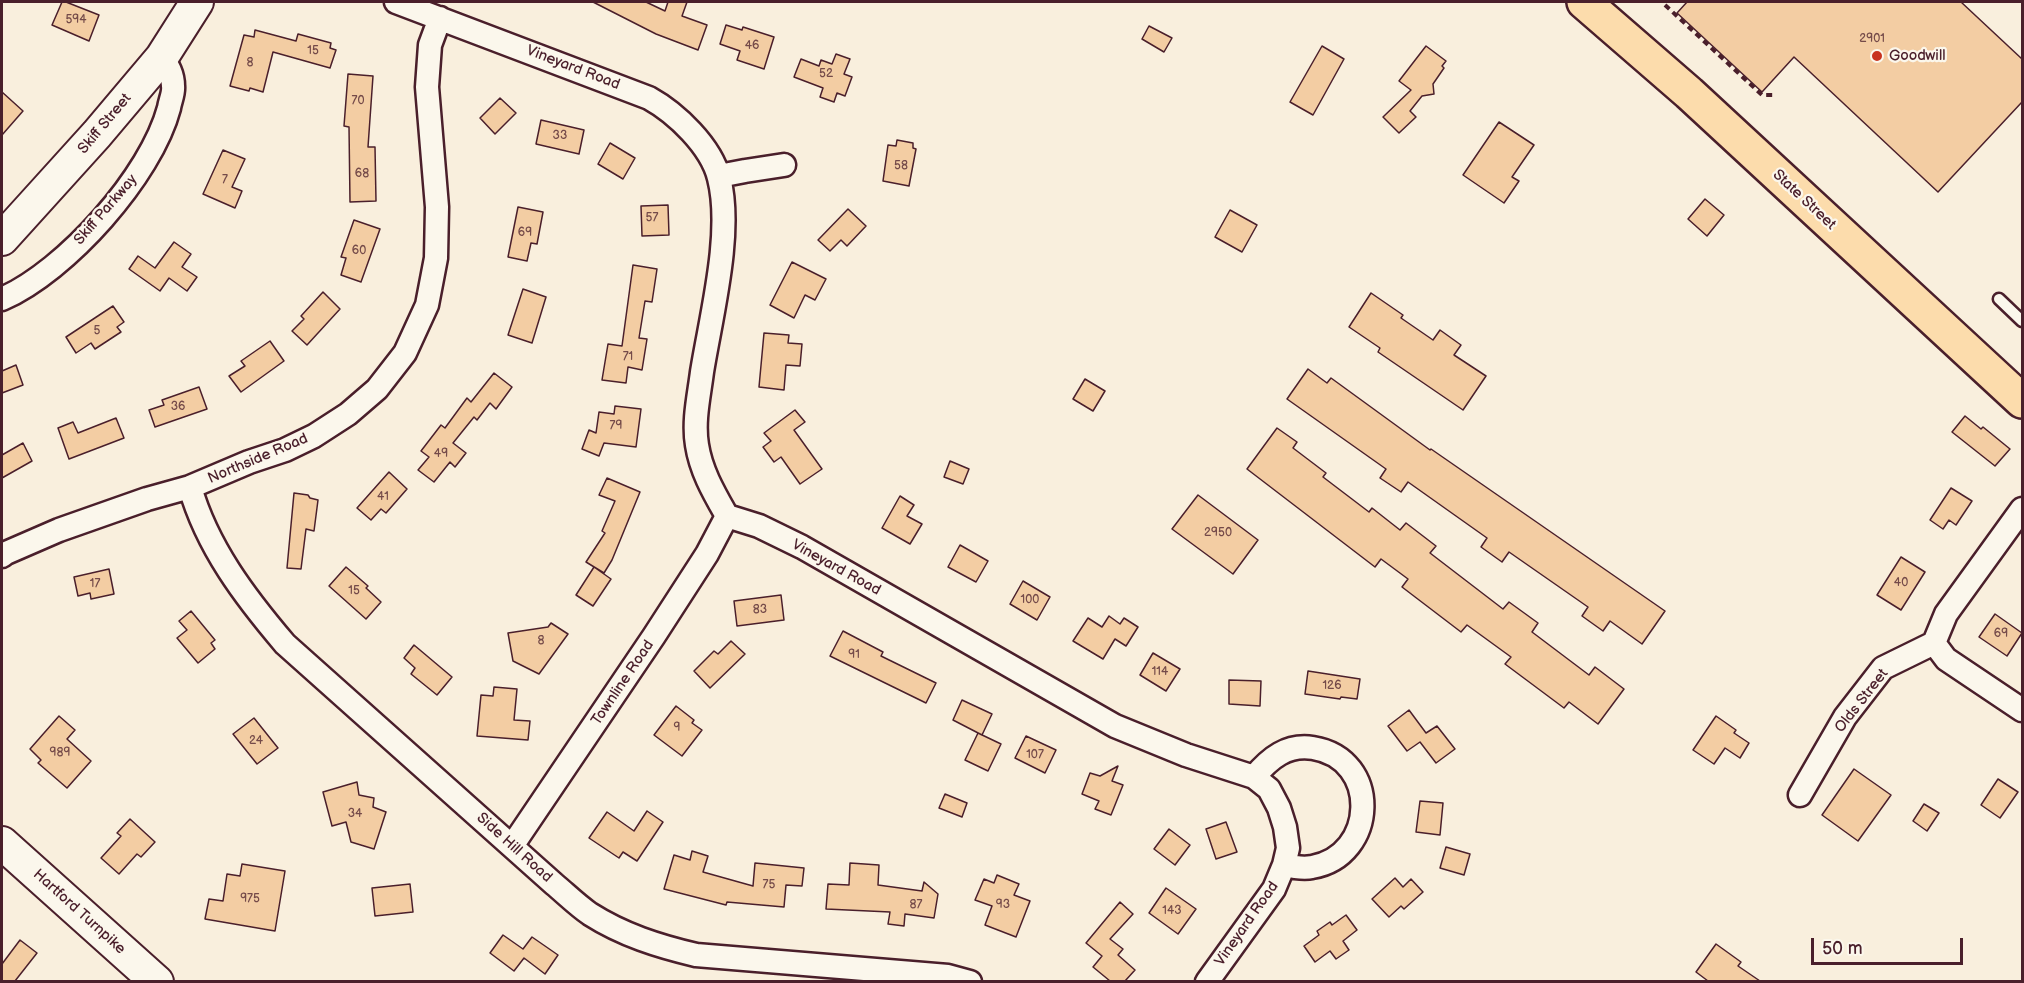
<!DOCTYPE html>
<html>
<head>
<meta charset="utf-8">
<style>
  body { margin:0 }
  #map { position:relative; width:2024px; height:983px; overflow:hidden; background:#f9efdd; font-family:"Balsamiq Sans",sans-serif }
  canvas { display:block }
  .frame { position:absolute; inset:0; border:3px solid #4a1f2b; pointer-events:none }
  .scale { position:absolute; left:1811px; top:938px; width:152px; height:27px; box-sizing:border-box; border:3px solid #4a1f2b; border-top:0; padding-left:8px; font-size:18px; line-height:21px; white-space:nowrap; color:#4a1f2b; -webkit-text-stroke:4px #fbf7ec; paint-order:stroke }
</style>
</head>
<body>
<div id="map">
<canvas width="2024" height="983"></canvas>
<div class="frame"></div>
<div class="scale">50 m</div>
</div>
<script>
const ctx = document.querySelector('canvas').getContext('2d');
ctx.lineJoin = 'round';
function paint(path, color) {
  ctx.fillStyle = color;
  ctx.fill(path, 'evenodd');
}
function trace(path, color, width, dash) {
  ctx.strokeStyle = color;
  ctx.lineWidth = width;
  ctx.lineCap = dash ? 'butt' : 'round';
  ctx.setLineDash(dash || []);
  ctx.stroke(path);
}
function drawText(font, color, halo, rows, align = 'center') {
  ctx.font = font + ' "Balsamiq Sans",sans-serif';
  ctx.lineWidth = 4.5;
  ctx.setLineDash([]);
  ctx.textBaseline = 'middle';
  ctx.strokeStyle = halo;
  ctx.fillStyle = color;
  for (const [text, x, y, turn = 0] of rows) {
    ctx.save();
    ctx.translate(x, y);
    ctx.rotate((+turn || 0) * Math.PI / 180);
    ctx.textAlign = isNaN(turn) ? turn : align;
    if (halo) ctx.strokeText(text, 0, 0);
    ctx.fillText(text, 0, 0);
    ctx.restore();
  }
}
const building = new Path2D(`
  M62,2H66L99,15L89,41L52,25Z
  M593,2H646L665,11L668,2H687L682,16L707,25L698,50L656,34Z
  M1687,2H1961L2022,59V102L1938,192L1794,57L1762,92L1677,13Z
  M726,25L742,30L743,27L774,37L764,69L737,60L740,51L720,44Z
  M1149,26L1172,38L1164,52L1142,39Z
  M255,30L296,41L298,34L331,43L330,48L336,50L330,68L273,52L263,92L250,88L249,91L230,86L244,35L254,37Z
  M1322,46L1344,59L1313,115L1290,102Z
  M1426,46L1446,61L1442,66L1444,68L1433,84L1434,94L1422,96L1410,111L1416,117L1399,133L1383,117L1411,90L1399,81Z
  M836,54L850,59L844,74L852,77L845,96L837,93L834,102L820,97L823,88L794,77L801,59L819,66L821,60L832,64Z
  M348,74L373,76L368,147H375L376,201L350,202L349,127L344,126Z
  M2,92L23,111L2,135Z
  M500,98L516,113L495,134L480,118Z
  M541,120L584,130L579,154L536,144Z
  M1499,122L1534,145L1512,177L1519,181L1504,203L1463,175Z
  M897,140L913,143V148L916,149L909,186L883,181L888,145L896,146Z
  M610,143L635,158L623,179L598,164Z
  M223,150L245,159L232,187L242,191L235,208L203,194Z
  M1705,199L1724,215L1707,236L1688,219Z
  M668,205L669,235L642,236L641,206Z
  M518,207L543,212L537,244L531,243L527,261L508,257Z
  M848,209L866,226L847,246L841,240L830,251L818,240Z
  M1230,210L1257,225L1242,252L1215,237Z
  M354,220L380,229L361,282L341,275L346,258L341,257Z
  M174,242L191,254L182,267L197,277L187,291L169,278L160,291L129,269L138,256L155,268Z
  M792,262L826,279L815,300L805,295L794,318L770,305Z
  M633,265L657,269L652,302L645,301L639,338L647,339L642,370L628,367L626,383L602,380L608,344L622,346Z
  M523,289L546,297L532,343L508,335Z
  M323,292L340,309L307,345L292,331L304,319L301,316Z
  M1371,293L1403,315L1401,318L1433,340L1440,330L1461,345L1454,355L1486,376L1463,410L1378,352L1380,348L1349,327Z
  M113,306L124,322L117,327L121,332L95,349L91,343L76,353L66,337Z
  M764,333L789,335L788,343L802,344L800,366L786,365L784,390L759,387Z
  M270,341L284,361L241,392L229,376L245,366L241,361Z
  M16,365L23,385L2,393V371Z
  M1308,369L1327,383L1331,378L1430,450L1431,449L1665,611L1642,644L1610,621L1603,631L1582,616L1588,607L1509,552L1502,562L1481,547L1487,538L1408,482L1401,492L1380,478L1386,469L1287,399Z
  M494,373L512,387L496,409L490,403L477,420L474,417L453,443L466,453L455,467L450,462L434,482L418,470L429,457L421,451L441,425L445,428L467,398L471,402Z
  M1085,379L1105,391L1093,411L1073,399Z
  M199,387L207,409L155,427L149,410L164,405L162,400Z
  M615,406L641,409L636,447L604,443L599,456L582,449L589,430L596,433L599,412L614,414Z
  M795,410L805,422L794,430L822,469L800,484L781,457L774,462L763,447L771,441L764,433Z
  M1965,416L1981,429L1983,427L2010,449L1995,466L1952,432Z
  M116,418L124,438L69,459L58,428L73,422L78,433Z
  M1277,428L1297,442L1293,448L1326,473L1323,477L1369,512L1372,508L1400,530L1406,523L1436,546L1430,553L1503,609L1509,602L1538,623L1532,632L1589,675L1595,667L1624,689L1598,724L1569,702L1564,708L1505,664L1511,657L1467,625L1461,632L1402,587L1408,579L1381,559L1375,567L1247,469Z
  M23,443L32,461L2,478V455Z
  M950,461L969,469L963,484L944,477Z
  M389,472L407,489L386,513L381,509L371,520L357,508Z
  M607,478L640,492L612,560L604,573L586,562L605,533L602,531L615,501L599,495Z
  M1951,488L1972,501L1956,525L1949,520L1943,529L1930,520Z
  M294,493L308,495L310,498L318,500L314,531L306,529L301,569L287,568Z
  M1198,495L1258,540L1233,574L1172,529Z
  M900,496L914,505L907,516L922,524L910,544L882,528Z
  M960,545L988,561L976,582L948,567Z
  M1901,557L1925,572L1901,610L1877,595Z
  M346,567L368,586L366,588L381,602L366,619L329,586Z
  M594,567L611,579L593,606L576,595Z
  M109,569L114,594L91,599L90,593L78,596L74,577Z
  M1023,581L1050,597L1037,620L1010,604Z
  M781,595L784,620L737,626L734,601Z
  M191,611L215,640L211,643L215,649L198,663L177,638L187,630L179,621Z
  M1995,614L2022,633L2007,656L1979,637Z
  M1109,616L1120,624L1124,618L1138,627L1126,646L1115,639L1103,659L1073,641L1088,618L1102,627Z
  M551,623L568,634L539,674L513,661L508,633L548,627Z
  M843,631L883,652L881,656L936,683L926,703L830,656Z
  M731,641L745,654L710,688L694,671L714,651L718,654Z
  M414,645L452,677L437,695L411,674L415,668L404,658Z
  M1153,653L1180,669L1166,691L1140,675Z
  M1308,671L1360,679L1357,699L1341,697L1340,699L1305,694Z
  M1229,680L1261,681L1260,706L1229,704Z
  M494,687L517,689L514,720L530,721L528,740L477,736L481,695L493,696Z
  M962,700L992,714L982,735L953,720Z
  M676,706L694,720L692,723L702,730L682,756L654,735Z
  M1409,710L1426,733L1437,726L1455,749L1436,763L1420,742L1407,751L1388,726Z
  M59,716L75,730L67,739L91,761L67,788L38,763L41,760L30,749Z
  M1716,716L1736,730L1734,733L1749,743L1740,758L1725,748L1714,764L1693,750Z
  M254,718L278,748L257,764L233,734Z
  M978,733L1001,744L988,771L965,760Z
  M1026,736L1056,750L1045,773L1015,758Z
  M1118,766L1112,781L1123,785L1111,815L1095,809L1099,801L1082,794L1090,773L1100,776Z
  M1854,769L1891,795L1858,841L1822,815Z
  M1998,779L2018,792L2000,818L1981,805Z
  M357,782L359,795L374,798L373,807L386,812L374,849L351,842L346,822L332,826L323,792Z
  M945,794L967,803L962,817L939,808Z
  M1420,801L1443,803L1440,835L1416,832Z
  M1924,804L1939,813L1927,831L1913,821Z
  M647,811L663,822L637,861L623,852L619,858L589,838L607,812L634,831Z
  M130,819L155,842L141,857L137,854L119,874L101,858L121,836L117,833Z
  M1226,822L1237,852L1216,859L1206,829Z
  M1169,829L1190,845L1175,865L1154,849Z
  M1446,847L1470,854L1464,875L1440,868Z
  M692,851L708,856L703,872L753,886L755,863L804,868L802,886L786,885L784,907L727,902L726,905L664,889L674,855L690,860Z
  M850,863L879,865L878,885L922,891L924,882L938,894L934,918L905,914L904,926L888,924L890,912L826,909L828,884L849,885Z
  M242,864L285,871L275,931L205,919L209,899L223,901L227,874L240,876Z
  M997,875L1019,884L1014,895L1030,901L1016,937L985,925L992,906L975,900L984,879L994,883Z
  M1395,878L1403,887L1411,879L1423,892L1404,909L1401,906L1389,917L1372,899Z
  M410,884L413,912L375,916L372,888Z
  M1166,888L1196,909L1178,934L1149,913Z
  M1120,902L1133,914L1110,939L1123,949L1118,955L1135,970L1125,981H1110L1093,967L1102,956L1086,943Z
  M1346,915L1357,930L1343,941L1349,950L1336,959L1330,951L1315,962L1304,946L1319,935L1317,931L1330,922L1332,925Z
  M503,935L523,949L532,937L558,955L545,974L524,958L514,971L490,953Z
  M20,940L37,953L15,981H2V964Z
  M1716,944L1741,962L1738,966L1760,981H1708L1696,972Z`);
paint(building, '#f3cda3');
trace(building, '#4a1f2b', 1.5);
const service = new Path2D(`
  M1999,299L2022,321`);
const minor = new Path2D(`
  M396,2L649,98C676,113 711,146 719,178C733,233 711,316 702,372C699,396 693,421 697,445C701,471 714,493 727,516L759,526L802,547L1115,726L1186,755L1254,777L1269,789L1279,808L1285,827L1288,848L1284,865L1274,889L1207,982
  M719,176L745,171L784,165
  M2,299C66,271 151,176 169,108C170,101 174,93 173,86C173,74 168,66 162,57
  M190,487C207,547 245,597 285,644L554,884C566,894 577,905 590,914C623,935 658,946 696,955L948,976L970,982
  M2,556L6,553L59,530L147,499L190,487L249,462L285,450L314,436L348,414L377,389L405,353L427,305L436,258L437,207L427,87L430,45L440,18
  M1934,643L1946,659L2022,710
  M1254,777C1270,758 1287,744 1313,748C1381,759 1377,856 1312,867C1303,869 1293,867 1284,865
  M1800,795L1845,717L1883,668L1934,643L1946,614L2022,509
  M512,846L654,636L707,554L727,516`);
const secondary = new Path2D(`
  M2,239L97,134L162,57L197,2
  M2,843L157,982`);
const primary = new Path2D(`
  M1584,2L1689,93L2022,401`);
trace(service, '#4a1f2b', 15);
trace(minor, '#4a1f2b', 27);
trace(secondary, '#4a1f2b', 36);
trace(primary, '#4a1f2b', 38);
trace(new Path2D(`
  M1665,5L1762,95H1774`), '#4a1f2b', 4, [6, 4.5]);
trace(service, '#fbf7ec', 10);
trace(minor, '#fbf7ec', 22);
trace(secondary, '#fbf7ec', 32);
trace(primary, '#fcdcac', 33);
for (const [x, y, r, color] of [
  [1877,56,6,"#c8321e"]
]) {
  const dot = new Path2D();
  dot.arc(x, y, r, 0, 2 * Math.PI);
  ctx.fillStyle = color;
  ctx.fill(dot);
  trace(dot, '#fbf7ec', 2);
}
drawText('12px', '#744a49', null, [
  ["594",76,20],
  ["2901",1872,39],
  ["46",752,46],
  ["15",313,51],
  ["8",250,63],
  ["52",826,74],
  ["70",358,101],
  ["33",560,136],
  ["58",901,166],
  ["68",362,174],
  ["7",225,180],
  ["57",652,218],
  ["69",525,233],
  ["60",359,251],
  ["5",97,331],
  ["71",628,357],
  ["36",178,407],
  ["79",616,426],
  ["49",441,454],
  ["41",383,497],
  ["2950",1218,533],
  ["40",1901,583],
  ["17",95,584],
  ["15",354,591],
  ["100",1030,600],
  ["83",760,610],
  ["69",2001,634],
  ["8",541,641],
  ["91",854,655],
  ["114",1160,672],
  ["126",1332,686],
  ["9",677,728],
  ["24",256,741],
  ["989",60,753],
  ["107",1035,755],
  ["34",355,814],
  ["75",769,885],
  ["975",250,899],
  ["87",916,905],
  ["93",1003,905],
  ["143",1172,911]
]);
drawText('15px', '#4a1f2b', '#fbf7ec', [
  ["Goodwill",1889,56]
], 'left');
drawText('15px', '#4a1f2b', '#fbf7ec', [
  ["Vineyard Road",573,68,21],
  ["Skiff Street",105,124,-50],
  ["State Street",1804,200,43],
  ["Skiff Parkway",106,210,-49],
  ["Northside Road",258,459,-23],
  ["Vineyard Road",836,568,29],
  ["Townline Road",623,683,-56],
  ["Olds Street",1862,701,-52],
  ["Side Hill Road",514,848,42],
  ["Hartford Turnpike",79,912,42],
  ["Vineyard Road",1247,924,-55]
]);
</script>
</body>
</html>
